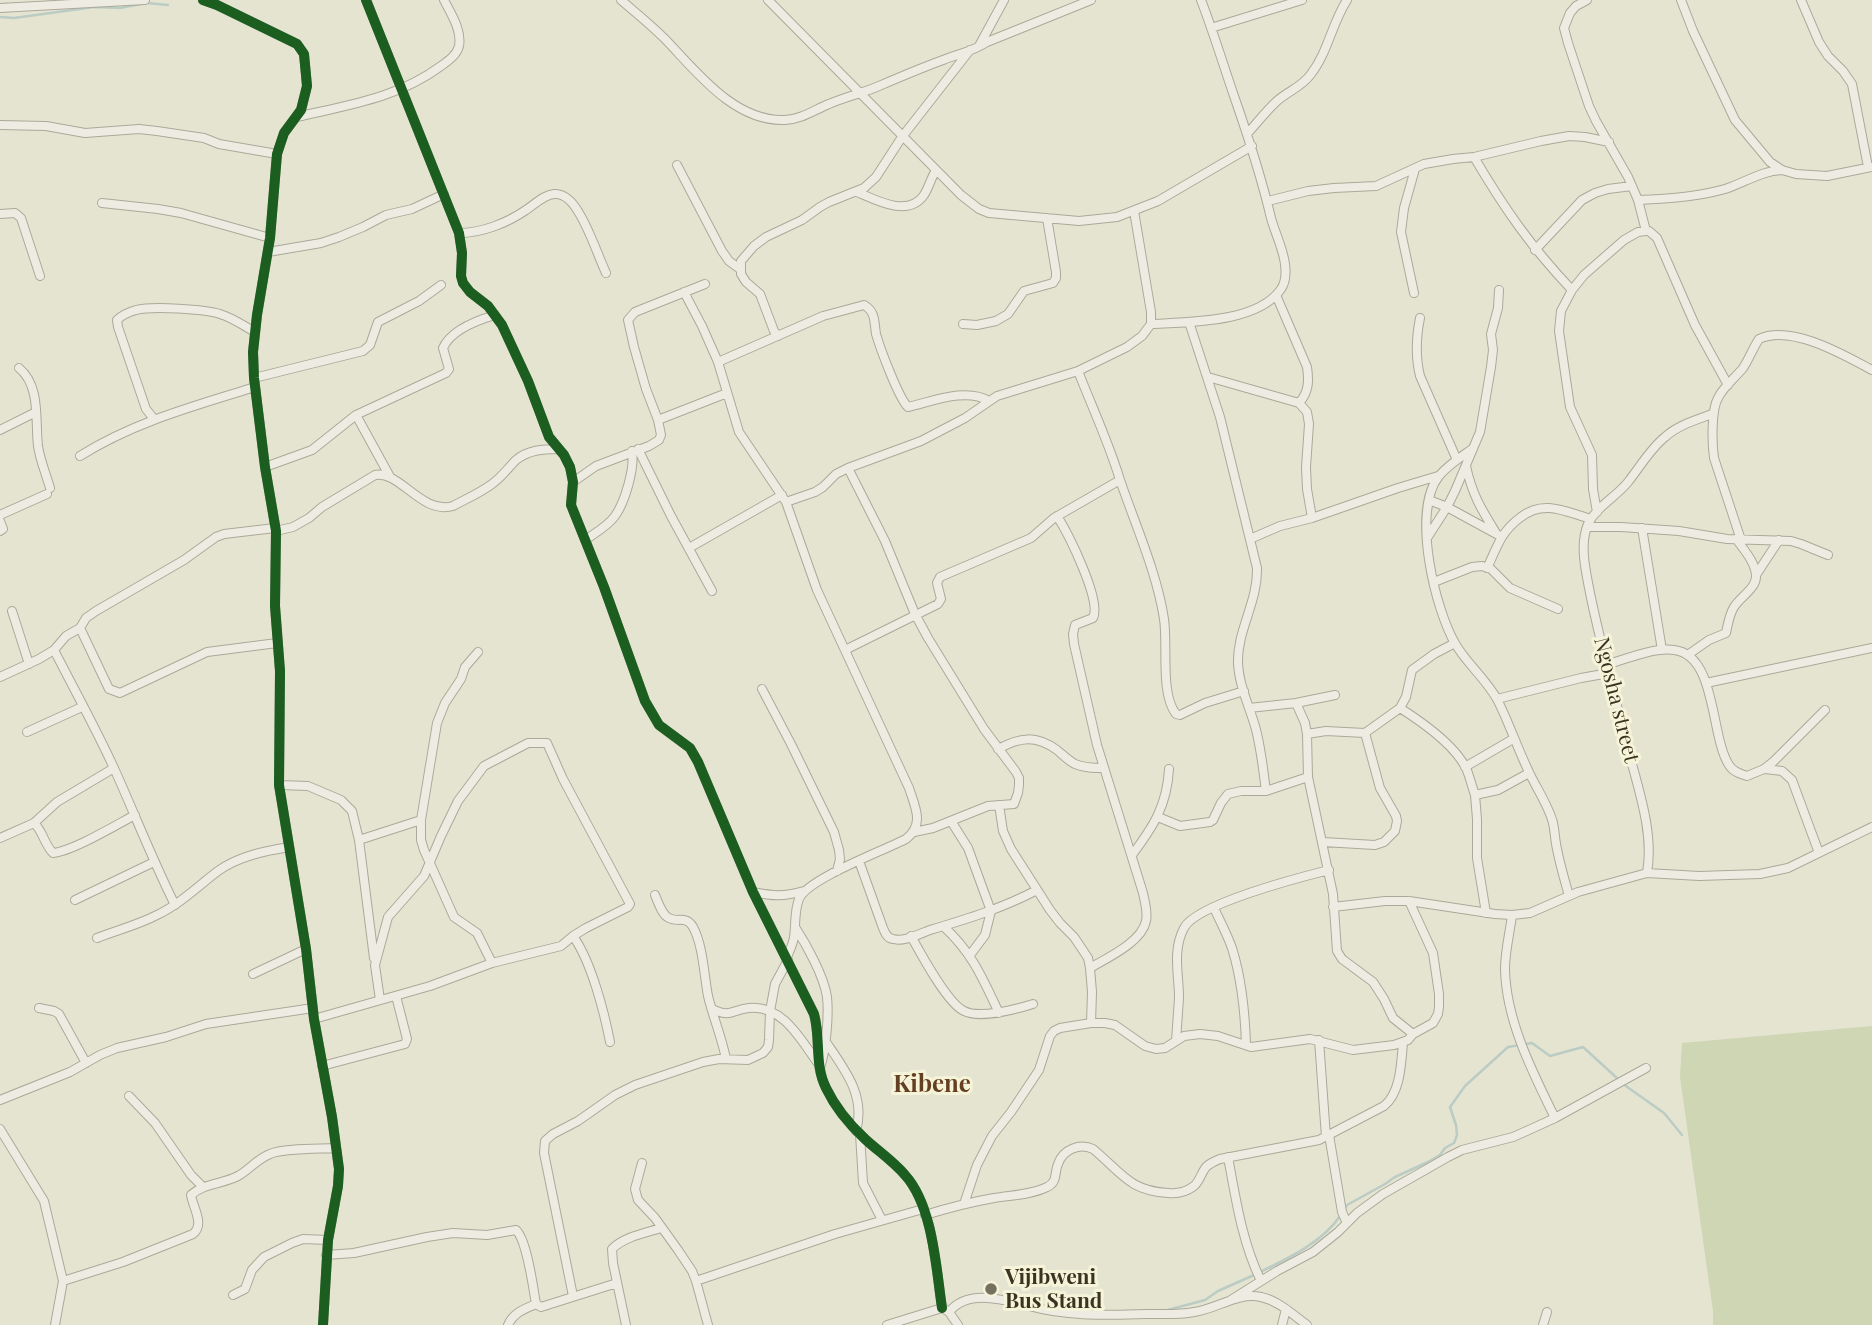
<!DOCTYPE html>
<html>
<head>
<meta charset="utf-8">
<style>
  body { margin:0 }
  canvas { display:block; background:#e5e4d1 }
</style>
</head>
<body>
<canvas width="1872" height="1325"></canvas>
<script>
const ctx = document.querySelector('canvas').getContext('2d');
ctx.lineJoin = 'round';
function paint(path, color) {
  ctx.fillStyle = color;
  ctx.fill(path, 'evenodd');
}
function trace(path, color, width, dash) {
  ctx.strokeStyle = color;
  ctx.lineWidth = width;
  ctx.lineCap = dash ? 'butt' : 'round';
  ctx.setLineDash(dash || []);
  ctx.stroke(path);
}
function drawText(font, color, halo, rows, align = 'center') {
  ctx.font = font + ' "Playfair Display",serif';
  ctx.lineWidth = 6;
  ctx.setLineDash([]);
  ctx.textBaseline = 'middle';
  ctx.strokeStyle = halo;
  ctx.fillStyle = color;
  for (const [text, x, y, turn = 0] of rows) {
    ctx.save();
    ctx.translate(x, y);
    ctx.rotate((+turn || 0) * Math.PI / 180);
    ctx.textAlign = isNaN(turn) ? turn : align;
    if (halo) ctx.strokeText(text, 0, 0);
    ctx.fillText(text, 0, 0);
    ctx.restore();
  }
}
paint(new Path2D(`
  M1872,1026V1325H1713V1311L1680,1077L1682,1043Z`), '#ced6b4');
trace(new Path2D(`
  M0,17L14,18L94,7L120,8L147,3L168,5
  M1623,1084L1664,1113L1682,1135
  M1345,1208L1347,1205L1385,1184L1395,1177L1428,1162L1440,1155L1445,1148L1454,1143L1457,1135L1456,1125L1450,1107L1465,1086L1508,1047L1532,1043L1550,1056L1583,1047L1618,1079
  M1260,1272C1287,1259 1323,1242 1340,1216
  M1164,1311L1205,1300L1218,1291L1254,1275`), '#bbccc5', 2.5);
const minor = new Path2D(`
  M203,0L217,5L297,44L304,54L307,86L301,110L284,133L277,154L270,238L257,315L253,352L254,378L265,467L276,531L275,606L280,671L279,785L306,949L314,1019L332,1117L339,1169L338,1186L328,1240L323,1325
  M366,0L459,233L462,253L461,276L463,283L470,292L488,306L502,325L528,381L549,437L564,455L570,467L573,482L571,505L604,587L645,701L659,725L690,748L698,762L753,892L814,1014C821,1039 814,1064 826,1088C835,1107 849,1124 865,1139C878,1151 893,1161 905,1175C933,1206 936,1268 942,1308
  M621,0C636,13 651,25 665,39C696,71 734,122 785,120C802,119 814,110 829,104C845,97 863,93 879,86C900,77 921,68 943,60C958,54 974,51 987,42L1091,0
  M768,0L961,195L979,209L989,213L1079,221L1117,217L1158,201L1252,146
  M1587,0L1576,6L1570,13L1564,28L1568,43L1589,106L1596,121L1628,177L1638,200L1646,231
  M1681,0L1693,31L1735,120L1770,162L1782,170L1796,174L1827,176L1872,167
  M1801,0L1819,42L1828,56L1843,71L1852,84L1868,167
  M0,8L145,0
  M1211,28L1302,0
  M979,46L1004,0
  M297,117C348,105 398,98 441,66C448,61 457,55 459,46C462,30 451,14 444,0
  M0,125L46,126L85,133L139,129L157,131L204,138L219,144L277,154
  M1247,134C1257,123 1266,111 1277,101C1288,91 1302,87 1311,74C1328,52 1332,23 1347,0
  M1474,157C1504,208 1531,247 1572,290
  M677,165L722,251L729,261L740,269
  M857,192C876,200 908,218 924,195C929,187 931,178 936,170
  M1638,200C1667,199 1697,197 1725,189C1744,183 1761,171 1782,170
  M1268,201L1308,191L1334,188L1376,186L1424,164L1453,159L1474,157L1541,141L1569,136L1585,137L1609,142
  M102,203L158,209L181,213L270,238
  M0,214L15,213L21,218L40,276
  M459,233C482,233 507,223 526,210C534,205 543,195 554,194C565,193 574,204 579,213C590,231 597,253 606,273
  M1535,250L1582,200L1595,193L1608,189L1632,186
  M268,252L321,243L339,237L363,227L386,215L412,209L444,194
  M684,292L702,326L718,362L739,432L786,502L817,590L909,788C915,807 925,824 906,839C883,851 807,879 799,899C794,912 796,924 794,937C793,944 790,950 787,957
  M1414,293L1401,232L1404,208L1415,169
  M1276,295L1307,367C1309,381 1309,392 1299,403
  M1420,318C1416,338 1415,356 1420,376L1457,460
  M1189,322L1220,417L1257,568C1258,602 1237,630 1238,663C1239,685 1249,706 1255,726C1261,747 1263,769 1266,791
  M963,324L977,325L996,321L1008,314L1024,291L1053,283L1056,278V272L1047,218
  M1151,324C1188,322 1258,323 1281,289C1286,282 1286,272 1285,264C1283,248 1275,233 1271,218C1261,176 1248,136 1234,96C1223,64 1213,31 1201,0
  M778,336L774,331L760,294L746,282L741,274V261L754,246L766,237L802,220L820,207L829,202L864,188L876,177L902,137L970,50
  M718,362L823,316L864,305C876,312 874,322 876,334C880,348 899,399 908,407C931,402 966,387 989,401
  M19,368C41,386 35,421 38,446C40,460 46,474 50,488
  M1208,377L1299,403L1307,412L1309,424L1306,467L1307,489L1312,518
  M254,378L363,351L370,345L378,322L419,301L441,285
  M356,415L389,475
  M154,419L146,409L118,327L117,320C122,315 129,312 136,310C152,306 205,309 220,314C233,318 244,326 255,332
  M658,420L727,393
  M0,430L36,412
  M638,449L671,516L712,591
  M1472,449C1461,457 1448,465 1439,476C1411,511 1435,610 1456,645C1468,665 1487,680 1498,701C1509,723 1517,747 1528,770C1535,786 1549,806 1553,823C1555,832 1555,841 1557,849C1560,865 1565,881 1569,896
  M80,456C134,422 194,406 255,387
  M1466,466C1472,494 1481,509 1496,533
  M265,467L312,450L356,415L446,373L449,369L443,348C451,330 478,320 495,315
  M848,468L885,541L915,614L928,638L984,729L1016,772L1019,778V785L1018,793L1014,804L988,806L933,828L914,832
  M1120,480C1135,524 1157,573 1164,619C1168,645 1160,694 1176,714L1180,715L1205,703L1244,691
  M573,482L596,466L649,446L659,440L661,435L658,420L646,389L634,347L628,320L635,312L705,284
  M1429,500L1447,507L1502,537
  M786,502L815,492L823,487L836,474L848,468L921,441L965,418L997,396L1078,371L1127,347L1142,336L1151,324V312L1134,211
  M1597,512L1593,489L1592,455L1570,407L1559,331L1561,311L1572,290L1584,275L1624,240L1638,232L1646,231H1649L1657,238L1695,325L1728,385
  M0,515L47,494
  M1057,516C1068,533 1102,601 1093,618L1075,625L1073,634L1074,644L1097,745L1143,893C1145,903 1148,912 1146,921C1142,942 1107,958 1090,968
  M0,521L3,529L0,531
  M1587,527H1621L1679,531L1727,539L1791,541L1801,544L1828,555
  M1642,528L1662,650
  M276,531L293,527L309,518L322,507L375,475C400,470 421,515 453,506C466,499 480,493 492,484C502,477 508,468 516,460C528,450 543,449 558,449
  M1427,538L1447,507L1455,491L1480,432L1491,367L1493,350L1491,334L1498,308L1499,290
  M1250,539L1280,526L1312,518L1398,488L1438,476
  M585,540C595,533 608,526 615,516C625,502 635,468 632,451
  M1741,540L1714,458C1712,444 1711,410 1718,398C1723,387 1735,378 1743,368C1749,359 1753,348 1759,339C1791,324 1844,355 1872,370
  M689,548L782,495
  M1487,568C1492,558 1496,547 1502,537C1507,529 1514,522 1521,517C1544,499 1566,512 1591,519
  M1756,575L1779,540
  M1434,582L1472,567L1482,566L1491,569L1510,588L1558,609
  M12,611L29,664
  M80,628L109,689L120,693L207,652L277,643
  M54,650C74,689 95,727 113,766C134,812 152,859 175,905
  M845,650L938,604L941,599L937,583L940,577L1031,538L1054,518L1120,480C1109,443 1092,407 1078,371
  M478,652L465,667L461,679L445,703L437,723L421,820V840L424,850L454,917L477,933L492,963
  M1689,654L1709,640L1726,633C1728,624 1729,615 1734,607C1741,596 1757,588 1756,575C1755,562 1744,550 1737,540
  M1606,665C1625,659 1655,647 1674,650C1717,655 1710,736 1729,765C1733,772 1741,774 1747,776L1764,769L1773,762L1825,710
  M0,677L39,659L54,650L66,636L80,628L86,618L96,611L184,560L216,537L224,534L275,528
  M1706,683L1872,648
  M762,689L791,744L834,832L839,850L840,859L837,871
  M1497,699L1581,678L1609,673
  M1296,703L1305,723L1307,734L1308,777L1333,894L1337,951L1342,959L1373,982L1384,999L1393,1018L1413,1034
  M1249,708L1296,703L1335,695
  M1400,708C1422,722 1454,744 1466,768C1470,777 1472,787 1475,795
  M27,732L82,707
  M1307,734L1326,731L1365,733L1400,708L1406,697L1412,670L1434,654L1455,643
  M998,749C1020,737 1036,735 1057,750C1063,755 1069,761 1075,764C1084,768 1094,768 1104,768
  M1465,767L1513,739
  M1765,769L1782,771L1792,780L1819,853
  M279,785L308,786L341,800L352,811L359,840L421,820
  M999,805L1003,831L1011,849L1050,910L1060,923L1074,937L1088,958L1090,968L1092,992L1091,1023
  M1158,817L1180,826L1210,822L1213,820L1221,803L1228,794L1241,791H1266L1308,777
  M951,821L968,848L991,911L985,935L970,955
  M34,823L57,802L114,768
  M0,838L34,823C43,831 44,844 53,853C73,851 116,825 135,815
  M359,840L374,958
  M1323,842L1375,845L1384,842L1395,831L1397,821L1396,816L1380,788L1365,733
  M1132,855C1153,827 1167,806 1169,769
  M859,861L883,928C885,933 887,938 893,939C904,942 919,934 930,930C967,919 1003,908 1037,890
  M1647,873C1654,834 1639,791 1629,753C1616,700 1601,647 1590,593C1586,572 1579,545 1588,524C1596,507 1616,497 1628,482C1640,467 1650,449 1665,437C1678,425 1696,420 1712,414
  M753,892C773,896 783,897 804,891
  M655,895C658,902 662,915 669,918C678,923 686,915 693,927C703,945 704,975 708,996C713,1017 722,1038 726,1059
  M75,900L154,862
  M1333,907L1385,901H1409L1495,914L1512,915L1530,913L1578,892L1647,873L1699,876L1760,874L1788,868L1872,827
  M1214,908C1220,921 1227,934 1232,948C1242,980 1245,1012 1246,1045
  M1486,913L1477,858V819L1475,795L1498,790L1529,773
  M1512,915C1510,932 1505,951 1505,969C1506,1021 1533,1073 1555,1118
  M943,926C972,952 983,979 999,1013
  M795,927C806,944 824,976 827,997C829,1016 826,1050 820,1068
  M911,936C921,954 947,1003 964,1011C980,1019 1017,1009 1033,1004
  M97,938C117,930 138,925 157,915C180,904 198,886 218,871C239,856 265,851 289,847
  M253,974L306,949
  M380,1000L375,965L388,917L424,876L441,836L458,801L484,766L528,743H547L563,779L630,904L628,907L586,928L573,936
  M39,1008L54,1011L59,1014L86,1063
  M712,1009C731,1018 731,1010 749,1008C782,1004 801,1040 817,1062
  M314,1019L430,986L492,963L561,946L573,936C591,961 604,1011 610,1042
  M1319,1040L1326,1137
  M1176,1041C1177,1027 1178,1012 1179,998C1179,974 1172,951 1184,928C1196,904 1301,877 1329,870
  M826,1042C845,1070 866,1096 856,1131
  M322,1066L405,1044L407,1039L396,996
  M129,1096L155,1123L191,1175L203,1187
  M0,1100L70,1072L100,1055L117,1048L166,1037L206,1024L313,1008
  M0,1129L44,1201L63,1281L55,1325
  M860,1134L863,1183L882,1220
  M1329,1135L1342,1212L1347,1223
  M1228,1157C1236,1200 1242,1242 1261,1281
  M642,1163L635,1189L638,1200L655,1218L678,1250L692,1271L696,1281L708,1325
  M964,1204L977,1165L992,1136L1011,1112L1039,1070L1050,1036L1054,1031L1060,1028L1091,1023H1105L1115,1025L1145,1046L1156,1049L1165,1048L1184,1036L1200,1034L1218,1036L1251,1047L1310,1039L1353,1050L1394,1045L1408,1040L1413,1034L1433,1023L1438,1014L1439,1007V994L1433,953L1409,901
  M925,1215C948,1208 971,1202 994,1198C1011,1195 1031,1195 1047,1187C1058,1182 1054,1173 1058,1164C1063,1149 1080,1143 1093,1149C1121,1172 1129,1191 1168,1193C1177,1194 1186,1192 1194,1186C1200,1181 1201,1173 1206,1167C1210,1163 1215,1161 1220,1159L1319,1140L1384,1106C1401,1092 1401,1063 1403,1043
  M326,1255L354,1253L427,1237L453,1233L487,1235L516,1230C527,1240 533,1287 536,1304
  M63,1281L123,1262L193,1234C205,1224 193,1208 191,1195C204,1183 223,1184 238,1176C249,1170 257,1159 270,1154C283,1148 320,1149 336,1148
  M696,1281L835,1234L923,1209
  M233,1295L245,1289L252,1270L264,1257L292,1243L303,1239L328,1240
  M573,1296L544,1153L545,1141L553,1134L578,1121L615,1095L635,1085L703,1062L719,1059L748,1060L763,1053L768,1047L769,1040L770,1011L775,984L788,960
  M1231,1300L1277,1271L1313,1252L1338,1232L1357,1213L1383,1194L1448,1157L1462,1150L1513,1137L1531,1129L1555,1118L1646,1068
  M536,1304L541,1307L617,1283
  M949,1312C968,1288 1004,1300 1029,1306C1069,1317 1106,1315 1146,1314C1162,1314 1179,1315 1194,1312C1217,1309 1237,1292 1261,1297C1279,1301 1293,1315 1307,1325
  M508,1325C513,1313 524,1309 536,1304
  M626,1325L613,1263L612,1249C624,1237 645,1233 661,1228
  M887,1325L942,1308L949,1312L958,1325
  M1282,1325L1286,1309
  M1543,1325L1547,1312`);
trace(minor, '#aba999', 10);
trace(minor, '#eeece2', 8);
trace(new Path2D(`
  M203,0L217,5L297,44L304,54L307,86L301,110L284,133L277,154L270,238L257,315L253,352L254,378L265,467L276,531L275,606L280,671L279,785L306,949L314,1019L332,1117L339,1169L338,1186L328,1240L323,1325
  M366,0L459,233L462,253L461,276L463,283L470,292L488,306L502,325L528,381L549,437L564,455L570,467L573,482L571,505L604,587L645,701L659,725L690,748L698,762L753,892L814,1014C821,1039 814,1064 826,1088C835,1107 849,1124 865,1139C878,1151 893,1161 905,1175C933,1206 936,1268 942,1308`), '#1b5e20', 10);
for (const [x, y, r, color] of [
  [991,1289,7,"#76715f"]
]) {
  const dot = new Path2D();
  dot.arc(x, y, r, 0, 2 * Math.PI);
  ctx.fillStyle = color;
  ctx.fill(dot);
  trace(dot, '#f5f3d8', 2.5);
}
drawText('21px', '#3a3321', '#f5f3d8', [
  ["Ngosha street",1616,700,76]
]);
drawText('bold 21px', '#3a3321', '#f5f3d8', [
  ["Vijibweni",1005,1277],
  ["Bus Stand",1005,1301]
], 'left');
drawText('bold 24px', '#653f22', '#f5f3d8', [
  ["Kibene",932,1085]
]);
</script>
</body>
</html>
